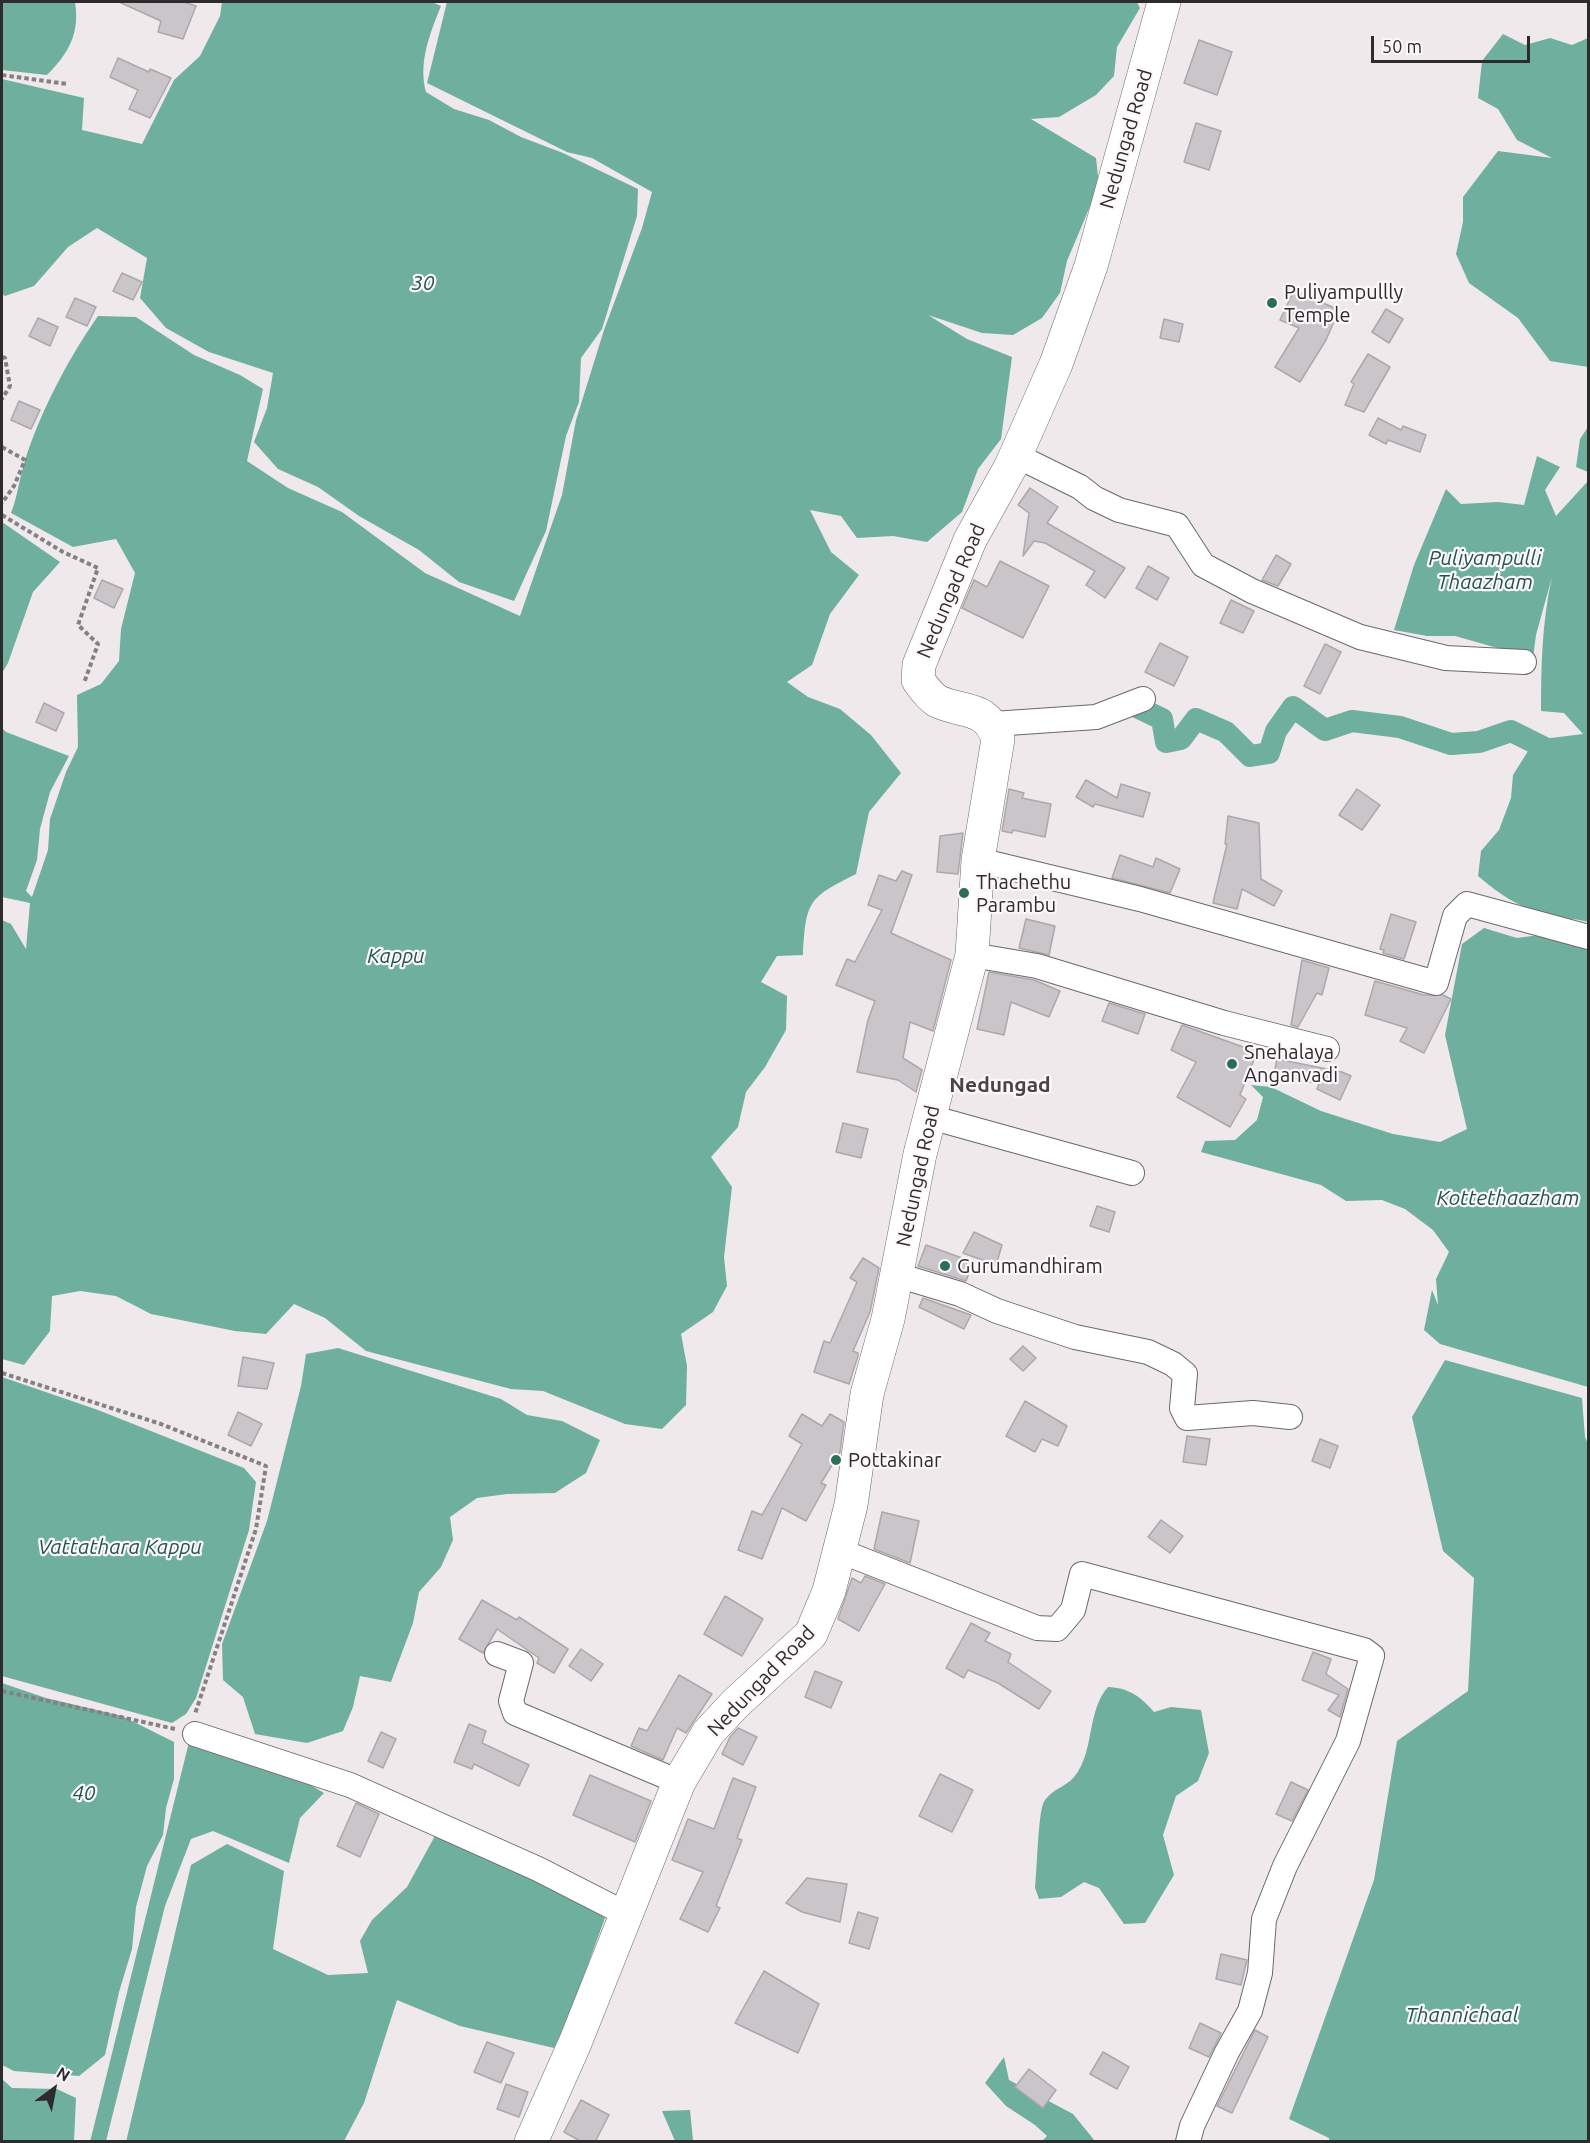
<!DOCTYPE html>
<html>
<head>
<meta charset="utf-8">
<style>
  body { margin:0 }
  #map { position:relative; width:1590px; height:2143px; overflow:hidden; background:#efe9ec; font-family:Ubuntu,sans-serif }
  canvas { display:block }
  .frame { position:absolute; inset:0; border:3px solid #2d2b2c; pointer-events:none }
  .north { position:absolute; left:24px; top:2059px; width:60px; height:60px; -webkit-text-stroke:4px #fcf7fa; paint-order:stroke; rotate:32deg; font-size:16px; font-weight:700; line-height:24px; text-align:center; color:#2d2b2c }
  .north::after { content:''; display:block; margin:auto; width:21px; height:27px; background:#2d2b2c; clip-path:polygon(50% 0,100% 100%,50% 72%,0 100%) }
  .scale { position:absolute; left:1371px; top:36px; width:159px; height:27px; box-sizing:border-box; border:3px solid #2d2b2c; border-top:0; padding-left:8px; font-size:18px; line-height:21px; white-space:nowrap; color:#2d2b2c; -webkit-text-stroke:4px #fcf7fa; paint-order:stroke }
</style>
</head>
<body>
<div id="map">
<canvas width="1590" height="2143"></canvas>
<div class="frame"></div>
<div class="north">N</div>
<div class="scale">50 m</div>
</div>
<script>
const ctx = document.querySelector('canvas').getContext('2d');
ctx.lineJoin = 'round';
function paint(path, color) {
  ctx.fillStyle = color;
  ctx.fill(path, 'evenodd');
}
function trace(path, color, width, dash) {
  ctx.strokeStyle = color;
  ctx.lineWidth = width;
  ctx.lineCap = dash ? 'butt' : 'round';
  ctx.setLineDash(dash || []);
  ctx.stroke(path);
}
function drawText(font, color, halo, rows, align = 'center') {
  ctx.font = font + ' Ubuntu,sans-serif';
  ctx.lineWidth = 4.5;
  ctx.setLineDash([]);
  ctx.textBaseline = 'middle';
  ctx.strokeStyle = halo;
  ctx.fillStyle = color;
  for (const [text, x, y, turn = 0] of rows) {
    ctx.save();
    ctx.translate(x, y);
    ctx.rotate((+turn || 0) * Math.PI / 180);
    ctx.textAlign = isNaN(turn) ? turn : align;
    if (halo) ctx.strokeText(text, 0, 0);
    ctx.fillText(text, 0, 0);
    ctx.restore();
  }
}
paint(new Path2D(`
  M2,2H75C80,33 69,53 47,75L2,70Z
  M222,2H432L441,6C430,33 418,63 426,92L454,109L489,120L521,137L563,153L638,189L637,216L602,329L581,358L579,402L566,436L546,531L514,601L459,582L419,550L359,516L318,487L278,469L254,442L267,408L273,373L209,352L166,328L140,298L147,258L97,228L68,247L34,286L5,296L2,294V79L84,98L82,130L142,144L174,80L200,56L220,16Z
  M447,2H1137L1140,8L1117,47L1114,76L1096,95L1059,117L1031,119L1096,158L1099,185L1067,261L1060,293L1042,318L1013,335L982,333L928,315L967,339L1012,357L1001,439L978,469L962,512L927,542L893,536L857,538L841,516L810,510L831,552L859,575L830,614L812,665L787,682L808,697L840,709L871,735L901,773L869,812L856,874C808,898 806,901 803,955L777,956L761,982L787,996L786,1030L765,1067L746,1092L738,1127L711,1157L732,1187L724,1257L727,1286L713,1312L681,1334L687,1366L686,1405L662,1429L625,1424L543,1391L511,1389L366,1351L325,1318L294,1304L266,1334L235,1331L151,1314L116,1296L80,1291L52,1296L50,1331L24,1365L2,1359V920L11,924L26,949L30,903L2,897V728L6,732L69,756L50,792L40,829L37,860L26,891L32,897L48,850L50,819L66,772L78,747L77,695L101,684L119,661L121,629L135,573L116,539L73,547L11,513C17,498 19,481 24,464C39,414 68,359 98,316L136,317L194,355L240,375L263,389L247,461L288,488L342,512L425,573L520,616L562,495L576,420L604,330L642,228L652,192L592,158L567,152L427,83Z
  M1503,34L1525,45L1550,38L1572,45L1588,38V367L1550,361L1518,318L1469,283L1456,254L1463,222V197L1498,151L1552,158L1517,140L1498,109L1478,98L1482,61Z
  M1588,427V472L1576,467L1580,439Z
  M1537,456L1560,467L1545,490L1556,516L1588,481V922C1575,918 1560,919 1547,915C1520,908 1499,894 1478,876L1481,851L1499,830L1511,798L1513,775L1535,740L1583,734L1564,713L1541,711C1541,666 1542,621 1552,577L1536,635L1533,658L1455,636H1427L1394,630L1414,565L1446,489L1461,504L1498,502L1524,505Z
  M2,522L60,562L33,592L8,663L2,673Z
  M1484,928L1517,938L1539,935L1588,942V1387L1440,1344L1424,1330L1432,1290L1438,1305L1436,1279L1449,1252L1433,1230L1405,1209L1382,1200L1346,1201L1321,1185L1201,1152L1205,1141L1235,1140L1257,1120L1263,1097L1251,1085L1271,1087L1321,1111L1393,1134L1440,1142L1467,1129L1445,1035L1462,944Z
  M338,1348L501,1399L527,1415L562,1421L600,1440L586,1473L555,1493L507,1494L477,1498L450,1517L453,1540L441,1567L419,1592L413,1623L391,1682L360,1676L353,1707L343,1731L307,1743L255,1734L243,1697L223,1680L222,1644L267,1521L301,1386L306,1354Z
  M1445,1360L1582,1398L1585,1437L1588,1444V2141H1329V2138L1289,2119L1374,1880L1397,1741L1468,1691L1474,1578L1443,1551L1412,1417Z
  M2,1377L98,1410L244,1468L256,1482L249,1530L196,1698L186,1714L172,1723L2,1676Z
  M2,1683L46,1698L122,1716L174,1742V1779L166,1808L163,1835L147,1866L136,1907L132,1949L119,1992L105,2055L79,2076L14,2071L2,2065Z
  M1108,1687C1129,1688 1140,1696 1154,1712L1171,1707L1201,1710L1209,1753L1198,1781L1176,1796L1163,1835L1174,1875L1145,1923L1124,1924L1099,1888L1084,1882L1061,1897L1039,1899L1035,1888C1037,1870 1038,1818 1043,1804C1050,1789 1065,1788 1074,1777C1095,1752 1086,1712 1108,1687Z
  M189,1742L292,1774L324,1793L300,1818L289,1863L213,1831L191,1839L165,1906L106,2141L90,2142Z
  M436,1834L562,1891L605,1918L568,2019L554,2048L460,2026L397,2000L364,2103L344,2141L126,2142L191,1865L227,1844L284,1871L273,1949L328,1975L368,1973L360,1941L372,1920L407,1887Z
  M1004,2057L1009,2080L1073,2114L1095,2141H1042L1047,2136L1035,2125L1006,2106L985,2083Z
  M2,2079L12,2088L57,2089L76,2098L74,2141H2Z
  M690,2110L693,2140L675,2141L662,2111Z`), '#6faf9d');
trace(new Path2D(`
  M1139,708L1162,719L1166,742L1181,739L1196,719L1226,732L1250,756L1269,753L1276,731L1293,707L1325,730L1352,721L1400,727L1451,744L1479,742L1511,731L1553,752`), '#6faf9d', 22);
const building = new Path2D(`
  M119,2H184L196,6L183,39L158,32L161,21Z
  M1199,40L1232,52L1217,95L1184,83Z
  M118,58L149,72L150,69L171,78L150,118L129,109L138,90L110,77Z
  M1196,123L1221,131L1209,170L1184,162Z
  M122,273L142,282L133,300L113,291Z
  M1294,290L1339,310L1326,340L1300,382L1275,367L1299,328L1280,320Z
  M75,298L96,307L87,326L66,317Z
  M1386,309L1403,319L1389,343L1372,332Z
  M38,318L58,327L50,346L29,336Z
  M1164,319L1183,324L1179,342L1160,338Z
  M1368,354L1390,367L1364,412L1345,405L1354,384L1351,382Z
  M19,401L40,410L31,429L11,420Z
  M1378,418L1401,430L1403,426L1426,435L1420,452L1388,440L1386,444L1369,435Z
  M1030,488L1058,507L1047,523L1125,568L1105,598L1086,585L1095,571L1045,543L1034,541L1023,556L1029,513L1018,505Z
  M1276,555L1291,564L1278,586L1262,580Z
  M1000,561L1049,586L1023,638L962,608L974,580L987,587Z
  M1148,566L1169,578L1157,600L1136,588Z
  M102,580L123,589L114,608L94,598Z
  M1231,600L1254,611L1243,633L1220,623Z
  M1160,643L1188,657L1174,686L1145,672Z
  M1325,644L1341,652L1320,694L1304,686Z
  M44,703L64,713L56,731L36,722Z
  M1086,780L1117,798L1121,784L1150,793L1143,817L1095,804L1093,807L1076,797Z
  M1009,789L1024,793L1022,798L1051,804L1045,837L1013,830L1012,833L1002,831Z
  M1357,789L1380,805L1362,830L1339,815Z
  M1228,816L1259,823L1261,879L1282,891L1274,906L1242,889L1237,909L1213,903L1227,844H1225Z
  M963,833L958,874L937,872L940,836Z
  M1120,855L1153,867L1156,858L1180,869L1170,893L1112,878Z
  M902,871L912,875L891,933L951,960L933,1031L910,1022L903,1058L922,1070L916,1092L898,1080L857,1072L868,1020L875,1001L836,985L847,959L855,962L882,910L868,905L879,875L896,881Z
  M1391,914L1416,922L1404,959L1383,953L1384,950L1380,949Z
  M1026,919L1055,926L1049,955L1019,948Z
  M1302,960L1329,968L1322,995L1317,993L1298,1027L1291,1025Z
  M989,972L1034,980L1060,991L1049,1017L1011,1002L1004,1035L977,1029Z
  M1375,981L1424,995H1443L1451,999L1424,1053L1400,1041L1407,1028L1365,1015Z
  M1109,1003L1145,1014L1138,1034L1102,1021Z
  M1182,1025L1257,1052L1240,1095L1246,1099L1230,1127L1177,1097L1196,1062L1171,1050Z
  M1277,1059L1342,1072L1351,1076L1340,1100L1317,1089L1319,1084L1274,1074Z
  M843,1123L868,1129L861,1158L836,1152Z
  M1097,1206L1115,1212L1109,1232L1090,1226Z
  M974,1232L1002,1245L996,1265L963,1253Z
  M926,1245L973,1262L966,1281L918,1266Z
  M863,1258L879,1268L870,1312L853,1351L858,1353V1356L849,1384L814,1372L824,1341L830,1343L857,1282L850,1278Z
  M923,1298L971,1315L964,1329L919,1307Z
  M1023,1346L1036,1358L1023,1371L1010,1359Z
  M243,1357L274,1363L267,1389L238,1386Z
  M1025,1401L1067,1426L1058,1446L1042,1439L1035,1452L1006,1436Z
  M238,1412L262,1424L251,1446L228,1435Z
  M802,1414L822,1426L830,1414L844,1422L840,1452L821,1483L826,1485L806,1521L782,1508L762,1559L738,1550L752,1511L762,1515L802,1444L789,1436Z
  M1187,1436L1210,1439L1206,1465L1183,1462Z
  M1320,1439L1338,1446L1330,1468L1312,1461Z
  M882,1512L919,1521L910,1563L874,1549Z
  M1161,1520L1183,1536L1170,1553L1148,1537Z
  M865,1576L885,1584L859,1631L838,1619L852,1578L861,1583Z
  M725,1596L763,1619L742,1656L704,1634Z
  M482,1600L517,1620L519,1617L568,1649L554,1673L537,1663L539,1658L497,1629L483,1653L459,1639Z
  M971,1623L990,1633L985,1641L1011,1654L1008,1662L1051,1691L1039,1709L998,1683L968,1670L964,1678L946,1668Z
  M581,1649L603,1664L591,1681L569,1666Z
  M1313,1652L1331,1659L1326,1674L1348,1689L1340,1717L1328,1710L1339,1695L1302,1680Z
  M815,1671L842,1682L831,1708L805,1697Z
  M679,1675L712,1694L686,1733L677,1728L663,1760L631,1746L639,1728L647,1731Z
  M469,1724L486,1731L482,1743L529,1765L519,1786L474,1764L472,1769L454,1762Z
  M738,1728L757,1737L743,1765L722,1754L730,1737Z
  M381,1732L396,1739L383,1768L368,1761Z
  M940,1774L973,1790L952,1832L919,1816Z
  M590,1775L651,1801L635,1842L573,1815Z
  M733,1778L756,1787L737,1838L742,1840L716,1906L720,1908L708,1932L680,1919L703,1872L672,1860L688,1819L714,1829Z
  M1291,1782L1308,1790L1292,1821L1276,1814Z
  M356,1803L379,1814L360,1857L337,1846Z
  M807,1878L847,1884L840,1922L802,1912L786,1903Z
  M858,1912L878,1918L869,1949L849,1943Z
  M1221,1954L1247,1960L1241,1985L1216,1979Z
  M764,1971L819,2004L798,2053L735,2023Z
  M1200,2023L1221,2033L1209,2057L1189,2048Z
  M1255,2030L1268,2037L1232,2113L1217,2106Z
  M487,2042L514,2053L501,2083L474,2072Z
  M1103,2052L1129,2067L1117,2089L1090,2074Z
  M1029,2069L1056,2090L1043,2108L1015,2087Z
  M506,2084L528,2092L519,2117L497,2109Z
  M581,2100L609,2115L595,2142H582L564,2132Z`);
paint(building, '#cac5c8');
trace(building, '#aca7aa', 1.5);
const minor = new Path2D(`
  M1015,455L1080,487L1094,498L1119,510L1177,525L1203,565L1252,591L1360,637L1446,658L1524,662
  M993,724L1096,717L1143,699
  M978,860L1140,899L1436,983L1455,916L1467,904L1588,937
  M972,955L1037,966L1224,1023L1327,1049
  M930,1117L1132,1173
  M897,1275L960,1294L997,1311L1075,1337L1148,1352L1173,1364L1185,1374L1182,1408L1187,1418L1253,1413L1290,1417
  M840,1551L1037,1628L1057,1629L1073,1610L1082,1574L1364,1650L1372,1656L1348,1741L1285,1866L1264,1919L1260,1973L1250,2011L1227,2052L1192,2126L1188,2142
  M497,1654L521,1663L511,1701L515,1713L679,1782
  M195,1734L350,1785L538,1869L626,1914`);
const secondary = new Path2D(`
  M531,2142L575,2043L679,1782L708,1733L735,1704L811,1634L829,1591L851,1505L867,1394L888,1319L920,1154L972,955L978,860L998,739C986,704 964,714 937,701C929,696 923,687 918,680L919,665L970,540L1011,466L1056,364L1091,266L1164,2`);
trace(minor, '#6d686b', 26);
trace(secondary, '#6d686b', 34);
trace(new Path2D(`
  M2,75L67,84
  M2,357L5,358L10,386L2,399
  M2,447L25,460L14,486L2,503
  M2,515L63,552L98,568L78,625L98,644L84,683
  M2,1373L161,1424L266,1466L256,1529L195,1714
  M2,1691L175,1729`), '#858183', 4, [4.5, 3]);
trace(minor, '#fff', 24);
trace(secondary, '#fff', 33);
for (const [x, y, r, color] of [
  [1272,303,6,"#2c6d5c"],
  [964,893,6,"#2c6d5c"],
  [1232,1064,6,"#2c6d5c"],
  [945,1266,6,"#2c6d5c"],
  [836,1460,6,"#2c6d5c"]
]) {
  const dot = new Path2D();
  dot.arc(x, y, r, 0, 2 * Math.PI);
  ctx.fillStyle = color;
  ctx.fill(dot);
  trace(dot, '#fcf7fa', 2);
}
drawText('20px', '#2d2b2c', '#fcf7fa', [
  ["Nedungad Road",1126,139,-74],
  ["Nedungad Road",951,591,-67],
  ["Nedungad Road",918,1176,-78],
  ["Nedungad Road",761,1681,-46]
]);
drawText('20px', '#2d2b2c', '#fcf7fa', [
  ["Puliyampullly",1284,292],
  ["Temple",1284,315],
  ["Thachethu",976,882],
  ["Parambu",976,905],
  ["Snehalaya",1244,1052],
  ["Anganvadi",1244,1075],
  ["Gurumandhiram",957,1266],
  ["Pottakinar",848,1460]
], 'left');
drawText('italic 21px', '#215648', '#fcf7fa', [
  ["30",423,283],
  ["Puliyampulli",1485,558],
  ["Thaazham",1485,582],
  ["Kappu",396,956],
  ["Kottethaazham",1508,1198],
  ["Vattathara Kappu",120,1547],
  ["40",84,1793],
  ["Thannichaal",1462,2015]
]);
drawText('bold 21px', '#494547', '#fcf7fa', [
  ["Nedungad",1000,1085]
]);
</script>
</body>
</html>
